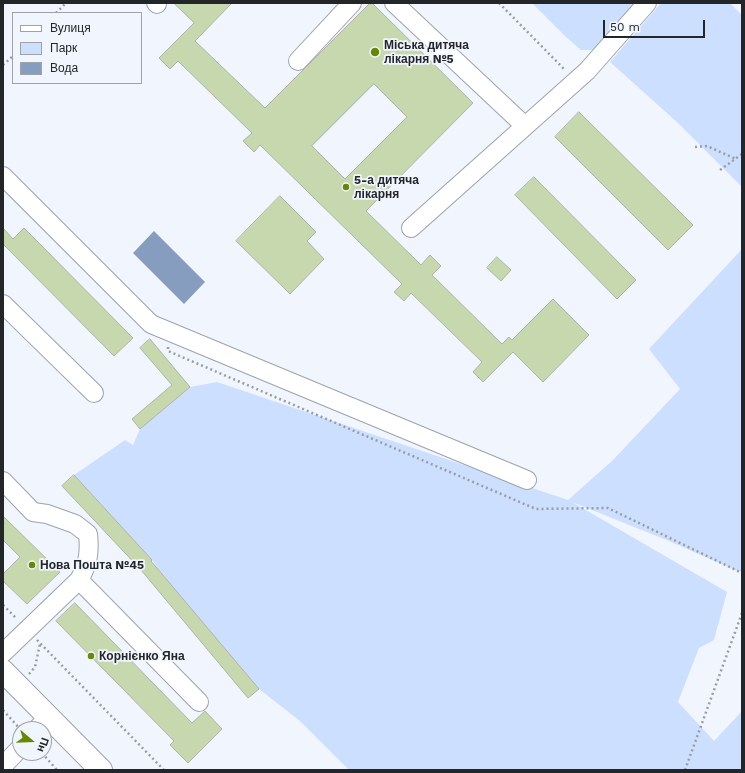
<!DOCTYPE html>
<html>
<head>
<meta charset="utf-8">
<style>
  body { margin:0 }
  #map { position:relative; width:745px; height:773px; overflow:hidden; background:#f1f6fe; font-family:"Work Sans",sans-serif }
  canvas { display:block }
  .frame { position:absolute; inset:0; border:4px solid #232629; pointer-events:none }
  .legend { position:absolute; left:12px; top:12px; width:130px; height:72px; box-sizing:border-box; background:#f1f6fe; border:1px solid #9fa3a9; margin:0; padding:5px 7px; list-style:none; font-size:12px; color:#232629 }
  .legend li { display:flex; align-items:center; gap:8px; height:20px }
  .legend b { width:20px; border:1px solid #9fa3a9 }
  .north { position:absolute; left:12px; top:721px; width:40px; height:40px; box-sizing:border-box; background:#f1f6fe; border:1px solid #9fa3a9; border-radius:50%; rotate:109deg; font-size:11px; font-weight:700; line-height:16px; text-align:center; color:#232629 }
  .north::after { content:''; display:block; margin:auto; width:14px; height:18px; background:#668805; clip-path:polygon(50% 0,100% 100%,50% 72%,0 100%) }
  .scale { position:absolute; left:603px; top:20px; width:102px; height:18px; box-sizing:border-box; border:2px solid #232629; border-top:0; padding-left:5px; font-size:12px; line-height:14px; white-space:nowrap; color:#232629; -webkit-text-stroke:3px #f1f6fe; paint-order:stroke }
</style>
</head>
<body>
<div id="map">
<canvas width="745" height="773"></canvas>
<div class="frame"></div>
<ul class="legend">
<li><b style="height:5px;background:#fff"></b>Вулиця</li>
<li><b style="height:11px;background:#ccdffe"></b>Парк</li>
<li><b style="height:11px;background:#869dc0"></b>Вода</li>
</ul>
<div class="north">Пн</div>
<div class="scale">50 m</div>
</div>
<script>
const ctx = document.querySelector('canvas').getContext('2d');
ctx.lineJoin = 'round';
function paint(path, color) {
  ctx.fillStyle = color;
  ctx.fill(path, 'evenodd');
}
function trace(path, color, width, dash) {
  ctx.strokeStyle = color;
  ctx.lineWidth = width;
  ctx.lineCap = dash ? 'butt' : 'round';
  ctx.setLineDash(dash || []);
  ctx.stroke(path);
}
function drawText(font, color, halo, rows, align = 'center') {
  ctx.font = font + ' "Work Sans",sans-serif';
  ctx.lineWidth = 3.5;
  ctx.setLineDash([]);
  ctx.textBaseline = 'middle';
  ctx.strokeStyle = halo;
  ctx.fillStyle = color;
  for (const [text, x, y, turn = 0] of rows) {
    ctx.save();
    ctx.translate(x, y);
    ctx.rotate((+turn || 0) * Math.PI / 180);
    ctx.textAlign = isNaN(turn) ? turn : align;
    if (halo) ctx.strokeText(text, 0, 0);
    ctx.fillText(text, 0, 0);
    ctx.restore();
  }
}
paint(new Path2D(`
  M532,3H637L593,50H581L565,36Z
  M661,3H730L742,15V187L678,123L610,62Z
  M742,249V572L735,570L669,541L572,502L727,592L714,640L699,648L678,702L714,741L742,711V770H349L300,721L259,689L161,573L152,560L74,475L125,440L133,445L140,429L190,387L217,382L568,500L612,461L680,389L649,349Z`), '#ccdffe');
paint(new Path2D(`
  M154,231L205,282L184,304L133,253Z`), '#869dc0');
const building = new Path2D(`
  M174,3H232L195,41L265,108L370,3H372L473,103L366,211L421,265L430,255L441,266L432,275L502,344L509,337L512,340L553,299L589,335L543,382L513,352L483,382L473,372L482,362L411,293L404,301L394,292L402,284L260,145L254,152L243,141L252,133L178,61L170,69L159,58L194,23ZM374,84L407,117L345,179L312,146Z
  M579,112L693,225L668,250L555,137Z
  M534,177L636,280L617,299L515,195Z
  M280,196L316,232L307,241L324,259L290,294L236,241Z
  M3,228L13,239L24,228L133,338L114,356L3,244Z
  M497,257L511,270L501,281L487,268Z
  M150,339L190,387L140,429L132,419L172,385L140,348Z
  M74,475L152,560L151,561L259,689L248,698L141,570L62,486Z
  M3,516L60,572L27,604L3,581V574L20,557L3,540Z
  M75,603L192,723L205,711L222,729L188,763L170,745L174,741L56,621Z`);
paint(building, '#c7d8ae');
trace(building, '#aeb2a8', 1);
const minor = new Path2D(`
  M156,3L157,4
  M394,3L525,126
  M298,61L352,3
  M3,176L151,324L527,480
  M411,228L587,71L647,3
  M3,304L94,393
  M3,481L33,512L47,514L75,524L88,534C90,552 88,565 79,580
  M3,653L79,580L199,702
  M37,729L48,717
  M3,766L20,748`);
const major = new Path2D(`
  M3,671L101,770`);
trace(minor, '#9da3ac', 20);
trace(major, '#9da3ac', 24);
trace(new Path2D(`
  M499,3L565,70
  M56,13L66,3
  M3,65L13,56
  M695,147L707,146L736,159
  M720,170L742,154
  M168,347V351L536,509L608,508L742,573
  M3,605L17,619
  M37,640L164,770
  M29,674L35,667L40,644
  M3,710L20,729
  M42,753L57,770
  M685,770L742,613`), '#9a9ea4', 2.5, [2, 3]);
trace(minor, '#fff', 18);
trace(major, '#fff', 22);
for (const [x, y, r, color] of [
  [375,52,5,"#668805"],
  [346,187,4,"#668805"],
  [32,565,4,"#668805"],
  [91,656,4,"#668805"]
]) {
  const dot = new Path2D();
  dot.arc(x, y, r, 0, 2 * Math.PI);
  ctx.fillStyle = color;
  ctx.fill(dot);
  trace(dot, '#f1f6fe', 1.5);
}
drawText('bold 12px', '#232629', '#f1f6fe', [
  ["Міська дитяча",384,45],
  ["лікарня №5",384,59],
  ["5-а дитяча",354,180],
  ["лікарня",354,194],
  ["Нова Пошта №45",40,565],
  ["Корнієнко Яна",99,656]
], 'left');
</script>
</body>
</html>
